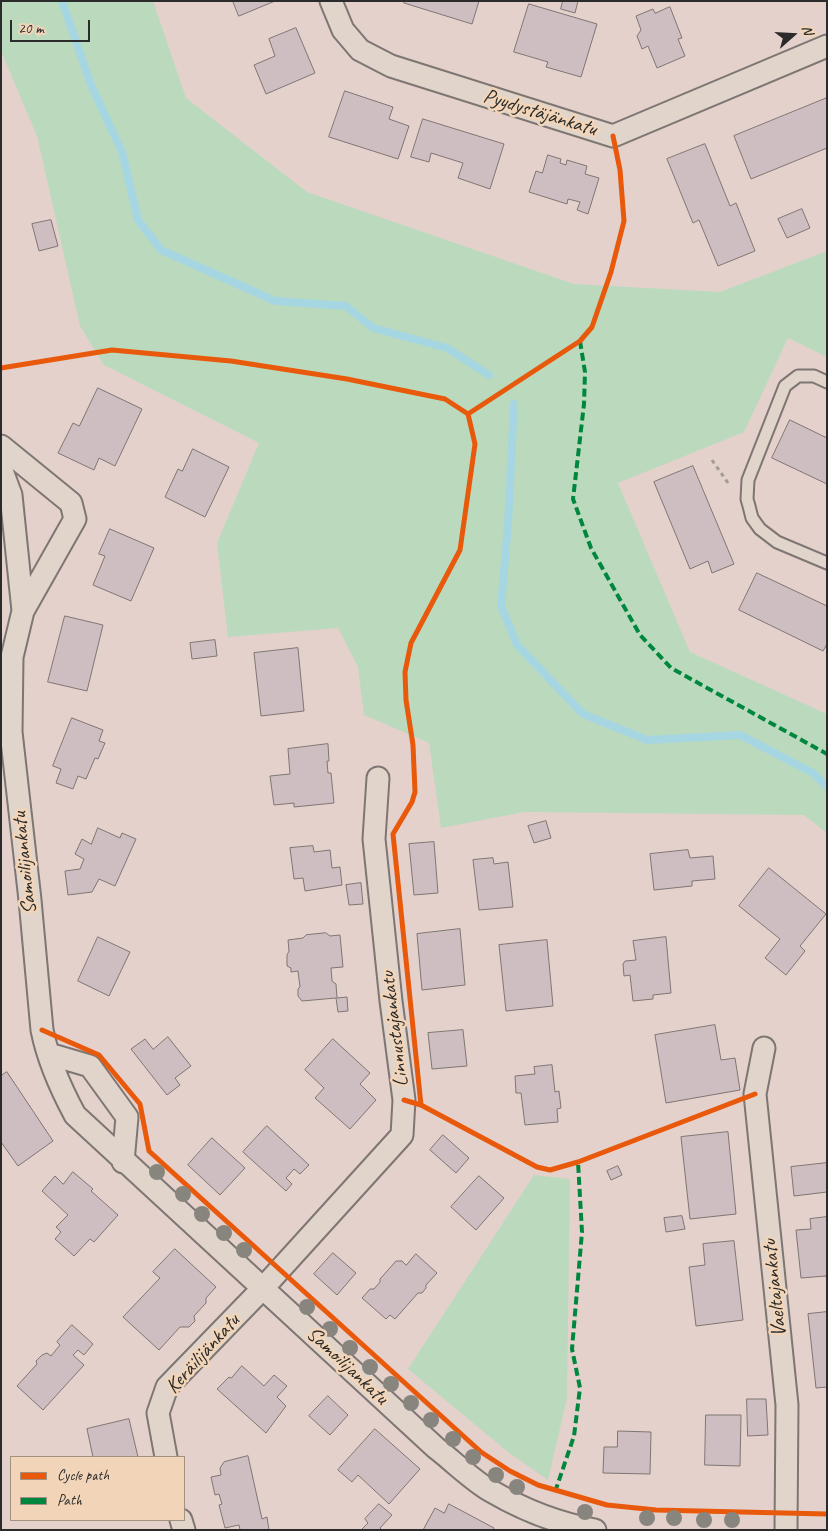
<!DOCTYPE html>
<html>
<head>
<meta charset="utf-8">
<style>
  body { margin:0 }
  #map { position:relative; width:828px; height:1531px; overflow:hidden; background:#e4d1cc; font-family:Caveat,sans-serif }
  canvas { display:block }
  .frame { position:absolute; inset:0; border:2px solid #2b2b2b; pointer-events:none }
  .legend { position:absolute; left:10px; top:1456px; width:175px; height:65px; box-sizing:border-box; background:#f2d5b8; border:1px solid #a29180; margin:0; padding:6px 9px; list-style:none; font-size:15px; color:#2b2b2b }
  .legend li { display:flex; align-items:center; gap:10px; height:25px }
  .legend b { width:25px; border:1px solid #a29180 }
  .north { position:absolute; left:768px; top:10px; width:50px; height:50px; -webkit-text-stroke:4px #f2d5b8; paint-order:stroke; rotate:71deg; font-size:14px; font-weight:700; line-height:20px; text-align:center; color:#2b2b2b }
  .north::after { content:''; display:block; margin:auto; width:18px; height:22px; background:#2b2b2b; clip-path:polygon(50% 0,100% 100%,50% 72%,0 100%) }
  .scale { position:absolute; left:10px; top:20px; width:80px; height:22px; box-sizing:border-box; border:2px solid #2b2b2b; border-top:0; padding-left:6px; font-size:15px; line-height:18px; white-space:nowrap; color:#2b2b2b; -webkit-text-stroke:4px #f2d5b8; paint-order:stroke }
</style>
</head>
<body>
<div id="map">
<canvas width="828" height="1531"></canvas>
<div class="frame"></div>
<ul class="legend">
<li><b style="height:6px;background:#e8590c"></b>Cycle path</li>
<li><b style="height:6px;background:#00873e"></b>Path</li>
</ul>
<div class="north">N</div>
<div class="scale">20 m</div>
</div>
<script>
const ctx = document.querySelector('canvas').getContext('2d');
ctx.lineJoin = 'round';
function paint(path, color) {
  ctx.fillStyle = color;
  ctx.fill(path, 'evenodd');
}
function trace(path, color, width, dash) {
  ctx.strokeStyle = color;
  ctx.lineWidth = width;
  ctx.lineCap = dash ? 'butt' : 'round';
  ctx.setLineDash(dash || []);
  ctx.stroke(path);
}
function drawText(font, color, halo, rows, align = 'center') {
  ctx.font = font + ' Caveat,sans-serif';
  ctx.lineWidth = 5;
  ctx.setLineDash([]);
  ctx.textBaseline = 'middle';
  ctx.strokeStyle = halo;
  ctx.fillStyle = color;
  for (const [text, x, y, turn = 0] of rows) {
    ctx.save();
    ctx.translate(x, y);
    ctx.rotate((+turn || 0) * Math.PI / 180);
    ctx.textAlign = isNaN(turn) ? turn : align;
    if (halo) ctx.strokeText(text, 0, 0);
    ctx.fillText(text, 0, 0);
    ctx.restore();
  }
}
paint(new Path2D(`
  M1,1H153L186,98L307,192L574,284L720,292L827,251V357L788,338L744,432L618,483L690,652L827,714V833L804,815L524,812L441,828L429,743L364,715L358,667L338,628L228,637L217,543L259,443L104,365L80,326L37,136L1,51Z
  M534,1175L570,1179L567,1398L548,1480L508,1452L408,1369Z`), '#bbdabd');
trace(new Path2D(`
  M62,1L91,85L122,152L138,220L161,250L275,301L346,306L373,328L447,348L489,375
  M514,404L508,525L501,606L517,645L583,714L647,740L740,735L813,773L827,787`), '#a6d6e1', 8);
const building = new Path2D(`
  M233,1H275L239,16Z
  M404,1H479L472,24L404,3Z
  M563,1H578L575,13L561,9Z
  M529,4L597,24L581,77L546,67L548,62L514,52Z
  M670,7L682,38L678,39L685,56L657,68L648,46L642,49L637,36L641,30L636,16L653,9L655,13Z
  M296,28L315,73L266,94L254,65L275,56L269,39Z
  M345,91L393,107L389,119L409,126L398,159L329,137Z
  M827,98V148L751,179L734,136Z
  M423,119L504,144L490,189L458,178L463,163L431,153L429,162L411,157Z
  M705,144L730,206L736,203L755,251L718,266L699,220L693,223L667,159Z
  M548,155L561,159L560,163L566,165L567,160L587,166L585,174L599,178L588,214L577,210L580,202L568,199L567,204L529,192L536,171L542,173Z
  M802,209L810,228L787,238L778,219Z
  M51,220L58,246L39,251L32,224Z
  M98,388L142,409L115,466L99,458L94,470L58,453L73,423L79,426Z
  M790,420L827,438V484L772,458Z
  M193,449L229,467L205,517L165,497L178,469L182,471Z
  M693,466L734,564L712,573L708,561L690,569L654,482Z
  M110,529L154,548L131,601L93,585L105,556L99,554Z
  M757,573L827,606V644L823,651L739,610Z
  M65,616L103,625L87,691L48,682Z
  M215,640L217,656L192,659L190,643Z
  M298,648L304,711L261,716L254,653Z
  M72,718L103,730L99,741L105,743L98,759L95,758L86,779L78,776L73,789L56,783L61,769L53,766Z
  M328,744L329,761H327L328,773H331L334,803L294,807V803L274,805L270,776L290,774L288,749Z
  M546,821L551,838L534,843L528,826Z
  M98,828L120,838L122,833L136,839L115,886L99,879L92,892L68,895L65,871L80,869L84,859L75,854L82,839L91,844Z
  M434,842L438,893L414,895L409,844Z
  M313,846L314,852L330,850L332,868L340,867L342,885L305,891L303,878L294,879L290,848Z
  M688,850L690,858L713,856L715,879L692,881V886L654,890L650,854Z
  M493,858L494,864L508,862L513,907L479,910L473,860Z
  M769,868L826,914L800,946L805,951L786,975L765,958L780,939L739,906Z
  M361,883L363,904L349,905L346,885Z
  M460,929L465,985L422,990L417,934Z
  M326,933L330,936L340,935L343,967L331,968L332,981L336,984L337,998L347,997L348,1011L338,1012L336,998L302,1001L298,996V989L300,987L298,971L291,972V968L287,966V955L289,951L288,940L303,938L306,935Z
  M98,937L130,952L109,996L78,981Z
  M666,937L671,993L653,995V999L633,1001L630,975L624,976L623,964L625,961L636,960L633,941Z
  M547,940L553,1006L506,1011L499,945Z
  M715,1025L721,1060L735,1058L740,1090L666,1103L655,1035Z
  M463,1030L467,1066L432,1069L428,1033Z
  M168,1037L191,1066L175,1078L180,1085L167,1095L131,1049L145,1039L153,1049Z
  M333,1039L370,1073L360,1084L376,1100L350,1129L315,1098L324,1088L305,1070Z
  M552,1065L555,1092L559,1091L561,1108L557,1109L558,1122L525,1125L521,1093H516L515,1076L535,1074L534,1067Z
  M7,1072L53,1141L18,1166L1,1142V1076Z
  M267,1126L309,1165L300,1174L294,1169L286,1178L292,1184L286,1191L243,1152Z
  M728,1132L736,1214L690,1219L681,1137Z
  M443,1135L469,1158L456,1173L430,1150Z
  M212,1138L245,1168L220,1195L188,1165Z
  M827,1163V1192L794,1196L791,1167Z
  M618,1166L622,1175L611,1180L607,1171Z
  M73,1172L93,1189L91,1191L118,1215L94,1242L90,1239L74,1256L55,1239L61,1232L56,1227L68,1215L42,1191L55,1176L63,1184Z
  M479,1176L504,1198L476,1230L451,1207Z
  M682,1216L685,1229L666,1232L664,1218Z
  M827,1217V1281L826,1276L801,1278L796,1230L811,1229L810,1219Z
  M734,1241L743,1320L696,1326L689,1267L705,1265L703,1244Z
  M175,1249L216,1287L206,1298V1303L194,1316L195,1321L189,1327H180L159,1350L123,1317L160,1278L153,1272Z
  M333,1253L356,1273L337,1295L314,1274Z
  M416,1254L437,1273L426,1285V1288L422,1293H418L395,1319L390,1315L386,1319L362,1298L370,1289H374L380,1282V1279L396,1261H402L406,1265Z
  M827,1312V1387L816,1388L808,1314Z
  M72,1325L93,1344L84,1355L78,1350L73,1355L84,1365L43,1410L17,1386L37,1364L36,1361L42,1355L47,1353L51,1356L60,1345L57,1342Z
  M242,1366L264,1386L274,1375L287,1386L277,1397L286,1406L266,1433L217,1389L229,1377L231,1378Z
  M328,1396L348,1415L330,1435L309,1416Z
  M747,1399H766L768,1435L748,1436Z
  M706,1415H741L740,1466L705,1465Z
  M129,1419L138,1457H93L87,1429Z
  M375,1429L420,1469L389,1504L358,1475L352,1482L338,1470Z
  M618,1431L651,1432L650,1474L603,1473L604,1447H617Z
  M248,1456L262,1519L267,1517L269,1530H240L239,1525L225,1528L219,1505L222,1504L219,1494L215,1495L211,1477L221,1475L220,1468L224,1462Z
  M379,1504L392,1515L380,1528L382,1530H361L368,1523L365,1519Z
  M449,1504L494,1528L493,1530H423L435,1508L444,1513Z`);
paint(building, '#cebdc1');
trace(building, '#7e7673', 1);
const service = new Path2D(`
  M827,382L814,376H798L785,386L748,480L747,499L749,506L752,518L760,529L777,542L827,563`);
const minor = new Path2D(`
  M331,1L343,30L360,50L391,66L613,136L827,46
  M1,446L71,503L75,519L23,611L12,657L11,732L30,900L42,1030C48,1060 61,1089 75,1115L436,1448C453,1461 473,1481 491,1491C522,1509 559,1524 595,1530
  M1,468L11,495L23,611
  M764,1048L755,1094L787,1405L786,1530
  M49,1054L90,1066L127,1117L123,1162
  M166,1457L158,1413L167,1387L264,1287L402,1135L404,1100L391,1001L374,839L378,778
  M181,1520L184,1530`);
trace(service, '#7e7673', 15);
trace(minor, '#7e7673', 25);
trace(new Path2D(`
  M712,460L728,483`), '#a39b95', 3, [4, 4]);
trace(service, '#e0d4cb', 11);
trace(minor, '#e0d4cb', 21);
trace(new Path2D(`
  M580,341L585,372L584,404L573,499L591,548L640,635L671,668L827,754
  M555,1492L574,1436L580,1388L572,1349L582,1232L578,1162`), '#00873e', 4, [8, 4]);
trace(new Path2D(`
  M1,368L112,350L231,361L347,379L445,399L468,414L475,444L460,550L411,643L405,672L406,700L413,745L415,792L412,802L393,834L421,1105
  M468,414L580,341L592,327L611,272L624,221L620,170L613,136
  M42,1030L99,1055L140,1104L149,1151L481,1452L510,1471L538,1485L607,1505L656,1510L827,1514
  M404,1100L421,1105L537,1167L550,1170L578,1162L755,1094`), '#e8590c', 5);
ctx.fillStyle = '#88857e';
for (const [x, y] of [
  [157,1172],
  [183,1194],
  [202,1214],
  [224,1233],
  [244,1250],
  [307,1307],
  [330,1329],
  [350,1348],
  [370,1367],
  [391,1384],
  [411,1403],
  [431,1420],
  [453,1439],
  [473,1457],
  [496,1475],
  [517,1487],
  [585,1512],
  [647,1518],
  [674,1518],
  [704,1520],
  [732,1520]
]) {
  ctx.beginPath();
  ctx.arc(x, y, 8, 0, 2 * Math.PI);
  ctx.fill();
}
drawText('21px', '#2b2b2b', '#f2d5b8', [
  ["Pyydystäjänkatu",540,113,17],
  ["Samoilijankatu",25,863,-96],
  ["Linnustajankatu",395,1029,-97],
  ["Vaeltajankatu",775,1288,-96],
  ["Keräilijänkatu",203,1354,-48],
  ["Samoilijankatu",347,1366,43]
]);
</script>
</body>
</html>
